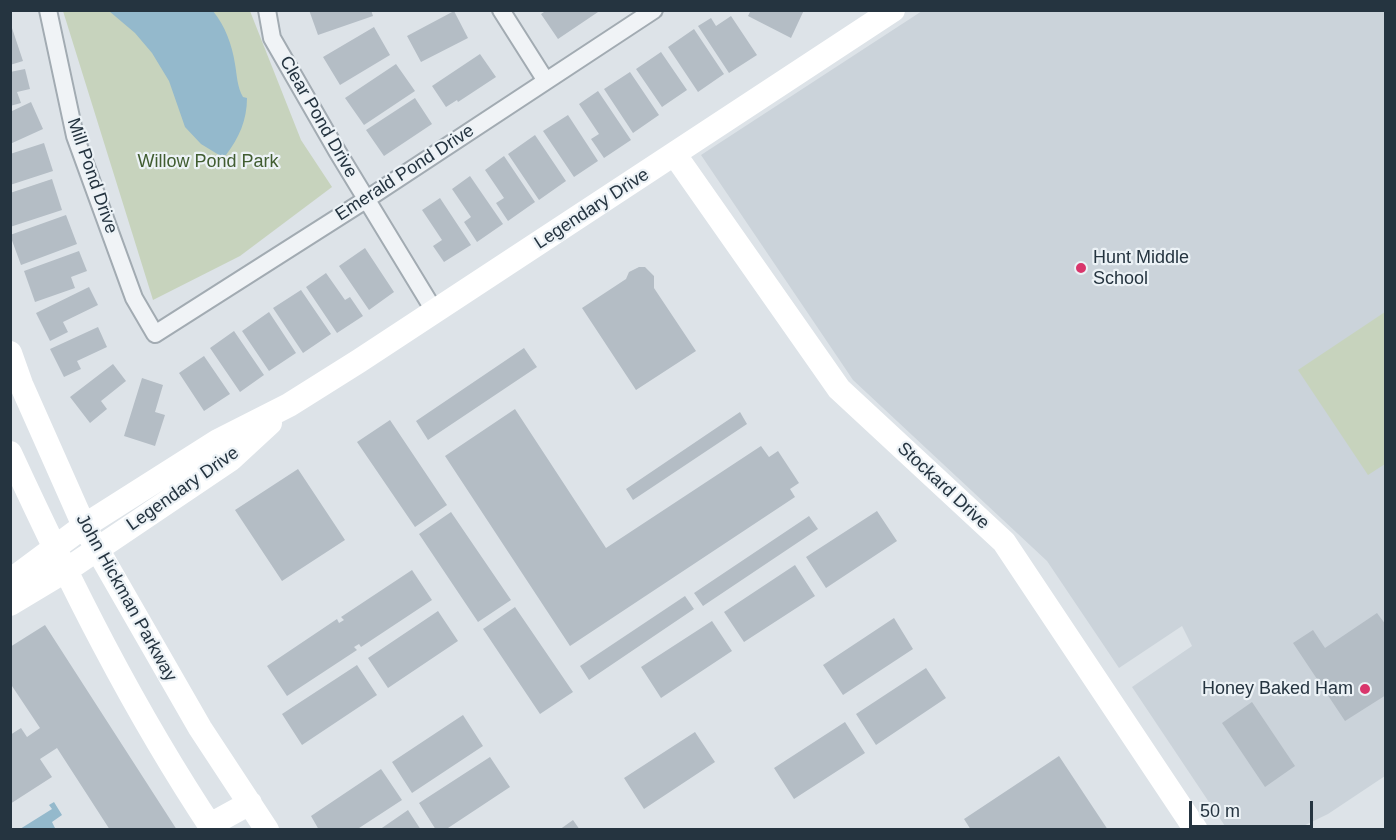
<!DOCTYPE html>
<html>
<head>
<meta charset="utf-8">
<style>
  body { margin:0 }
  #map { position:relative; width:1396px; height:840px; overflow:hidden; background:#dde3e8; font-family:Arial,sans-serif }
  canvas { display:block }
  .frame { position:absolute; inset:0; border:12px solid #253440; pointer-events:none }
  .scale { position:absolute; left:1189px; top:801px; width:124px; height:27px; box-sizing:border-box; border:3px solid #253440; border-top:0; padding-left:8px; font-size:18px; line-height:21px; white-space:nowrap; color:#253440; -webkit-text-stroke:4px #ecf2f6; paint-order:stroke }
</style>
</head>
<body>
<div id="map">
<canvas width="1396" height="840"></canvas>
<div class="frame"></div>
<div class="scale">50 m</div>
</div>
<script>
const ctx = document.querySelector('canvas').getContext('2d');
ctx.lineJoin = 'round';
function paint(path, color) {
  ctx.fillStyle = color;
  ctx.fill(path, 'evenodd');
}
function trace(path, color, width, dash) {
  ctx.strokeStyle = color;
  ctx.lineWidth = width;
  ctx.lineCap = dash ? 'butt' : 'round';
  ctx.setLineDash(dash || []);
  ctx.stroke(path);
}
function drawText(font, color, halo, rows, align = 'center') {
  ctx.font = font + ' Arial,sans-serif';
  ctx.lineWidth = 4.5;
  ctx.setLineDash([]);
  ctx.textBaseline = 'middle';
  ctx.strokeStyle = halo;
  ctx.fillStyle = color;
  for (const [text, x, y, turn = 0] of rows) {
    ctx.save();
    ctx.translate(x, y);
    ctx.rotate((+turn || 0) * Math.PI / 180);
    ctx.textAlign = isNaN(turn) ? turn : align;
    if (halo) ctx.strokeText(text, 0, 0);
    ctx.fillText(text, 0, 0);
    ctx.restore();
  }
}
paint(new Path2D(`
  M922,11H1385V776L1328,814L1297,829H1227L1132,687L1192,646L1182,626L1119,668L1047,561L853,380L701,155Z`), '#cbd3da');
paint(new Path2D(`
  M63,11H250L301,140L332,187L240,256L153,300Z
  M1385,312V464L1368,475L1298,370Z`), '#c7d3bd');
paint(new Path2D(`
  M109,11H213C225,26 232,44 235,64C237,75 237,87 243,97L247,98C247,120 239,138 226,155H219L201,144L185,127L169,81L152,53L135,33Z
  M54,802L62,815L52,822L55,828L52,829H20L52,809L49,805Z`), '#94b9cc');
paint(new Path2D(`
  M309,10H371L373,16L318,35Z
  M547,10H601L558,39L541,14Z
  M751,10H804L791,38L748,16Z
  M454,11L468,38L421,62L407,36Z
  M731,16L757,55L729,73L698,26L711,18L716,26Z
  M11,25L23,61L10,65V26Z
  M374,27L390,55L340,85L323,57Z
  M694,29L724,74L698,92L668,47Z
  M661,52L687,90L662,107L636,69Z
  M480,54L496,77L458,102L457,100L446,107L432,86Z
  M396,64L415,91L364,125L345,98Z
  M25,69L30,89L17,92L21,103L10,106V72Z
  M630,72L659,115L633,133L604,89Z
  M598,91L631,140L604,158L591,139L599,134L579,104Z
  M415,98L432,124L384,156L366,130Z
  M31,102L43,129L10,144V112Z
  M568,115L598,161L574,177L543,131Z
  M535,135L566,181L539,200L508,154Z
  M44,143L53,171L10,185V154Z
  M504,156L535,202L508,221L496,203L504,198L485,170Z
  M470,176L503,224L477,242L464,222L471,217L452,189Z
  M52,179L62,210L10,227V193Z
  M440,198L471,245L444,262L433,246L442,240L422,210Z
  M66,215L77,244L21,265L10,235Z
  M365,248L394,292L369,310L339,266Z
  M79,251L87,271L71,277L75,288L35,302L24,271Z
  M639,267H645L654,276V288L696,351L636,390L582,308L626,279L629,272Z
  M326,273L345,300L350,297L363,316L337,333L306,287Z
  M89,287L98,305L63,322L68,332L50,341L36,313Z
  M301,290L331,334L303,353L273,308Z
  M269,312L296,353L269,371L242,331Z
  M98,327L107,347L77,361L81,369L64,377L50,349Z
  M234,331L264,375L240,392L210,348Z
  M524,348L537,367L428,440L416,421Z
  M204,356L230,394L204,411L179,373Z
  M113,364L126,381L101,401L107,409L90,423L70,397Z
  M142,378L163,385L155,412L165,415L155,446L124,436Z
  M515,409L606,548L761,446L769,457L778,451L799,483L790,489L795,497L570,646L445,456Z
  M740,412L747,424L633,500L626,489Z
  M390,420L447,505L415,527L357,442Z
  M298,469L345,540L282,581L235,510Z
  M877,511L897,541L826,588L806,557Z
  M451,512L511,600L478,622L419,534Z
  M809,516L818,529L703,606L694,593Z
  M795,565L815,596L744,642L724,612Z
  M412,570L432,600L361,647L359,644L354,647L357,650L287,696L267,666L337,619L339,623L344,620L341,617Z
  M685,596L694,609L589,680L580,666Z
  M515,607L573,692L540,714L483,629Z
  M438,611L458,641L388,688L368,658Z
  M1377,613L1386,625V695L1345,721L1293,643L1313,630L1325,648Z
  M894,618L913,649L843,695L823,665Z
  M712,621L732,651L661,698L641,667Z
  M45,625L177,830H110L57,748L40,759L52,777L10,804V735L21,728L27,737L40,728L10,683V647Z
  M357,665L377,695L302,745L282,714Z
  M926,668L946,698L876,745L856,714Z
  M1252,702L1295,766L1265,787L1222,723Z
  M463,715L483,746L412,793L392,762Z
  M845,722L865,753L794,799L774,768Z
  M695,732L715,762L644,809L624,778Z
  M1059,756L1108,830H971L964,819Z
  M490,757L510,787L445,830H436L419,803Z
  M381,769L402,800L356,830H319L311,816Z
  M408,810L421,830H379Z
  M573,820L580,830H559Z`), '#b4bdc5');
const street = new Path2D(`
  M48,10L75,136L134,298L155,334L367,199L654,10
  M267,10L272,38L337,151L435,312
  M501,10L546,81`);
trace(street, '#a2abb2', 20);
trace(street, '#f0f3f6', 16);
trace(new Path2D(`
  M675,155L839,389L1004,542L1196,830
  M10,353L21,384L84,526L200,728L267,830
  M10,453C70,583 133,710 213,830
  M10,581L84,526L218,441L289,405L359,361L893,10
  M10,604L65,571L231,459L270,423
  M210,825L250,803`), '#fff', 24);
for (const [x, y, r, color] of [
  [1081,268,6,"#d9366c"],
  [1365,689,6,"#d9366c"]
]) {
  const dot = new Path2D();
  dot.arc(x, y, r, 0, 2 * Math.PI);
  ctx.fillStyle = color;
  ctx.fill(dot);
  trace(dot, '#ecf2f6', 2);
}
drawText('18px', '#253440', '#ecf2f6', [
  ["Clear Pond Drive",318,117,60],
  ["Emerald Pond Drive",405,173,-33],
  ["Mill Pond Drive",92,176,71],
  ["Legendary Drive",592,209,-33],
  ["Stockard Drive",943,486,43],
  ["Legendary Drive",183,489,-35],
  ["John Hickman Parkway",126,598,61]
]);
drawText('18px', '#415d31', '#ecf2f6', [
  ["Willow Pond Park",208,162]
]);
drawText('18px', '#253440', '#ecf2f6', [
  ["Hunt Middle",1093,258],
  ["School",1093,279],
  ["Honey Baked Ham",1353,689,"right"]
], 'left');
</script>
</body>
</html>
